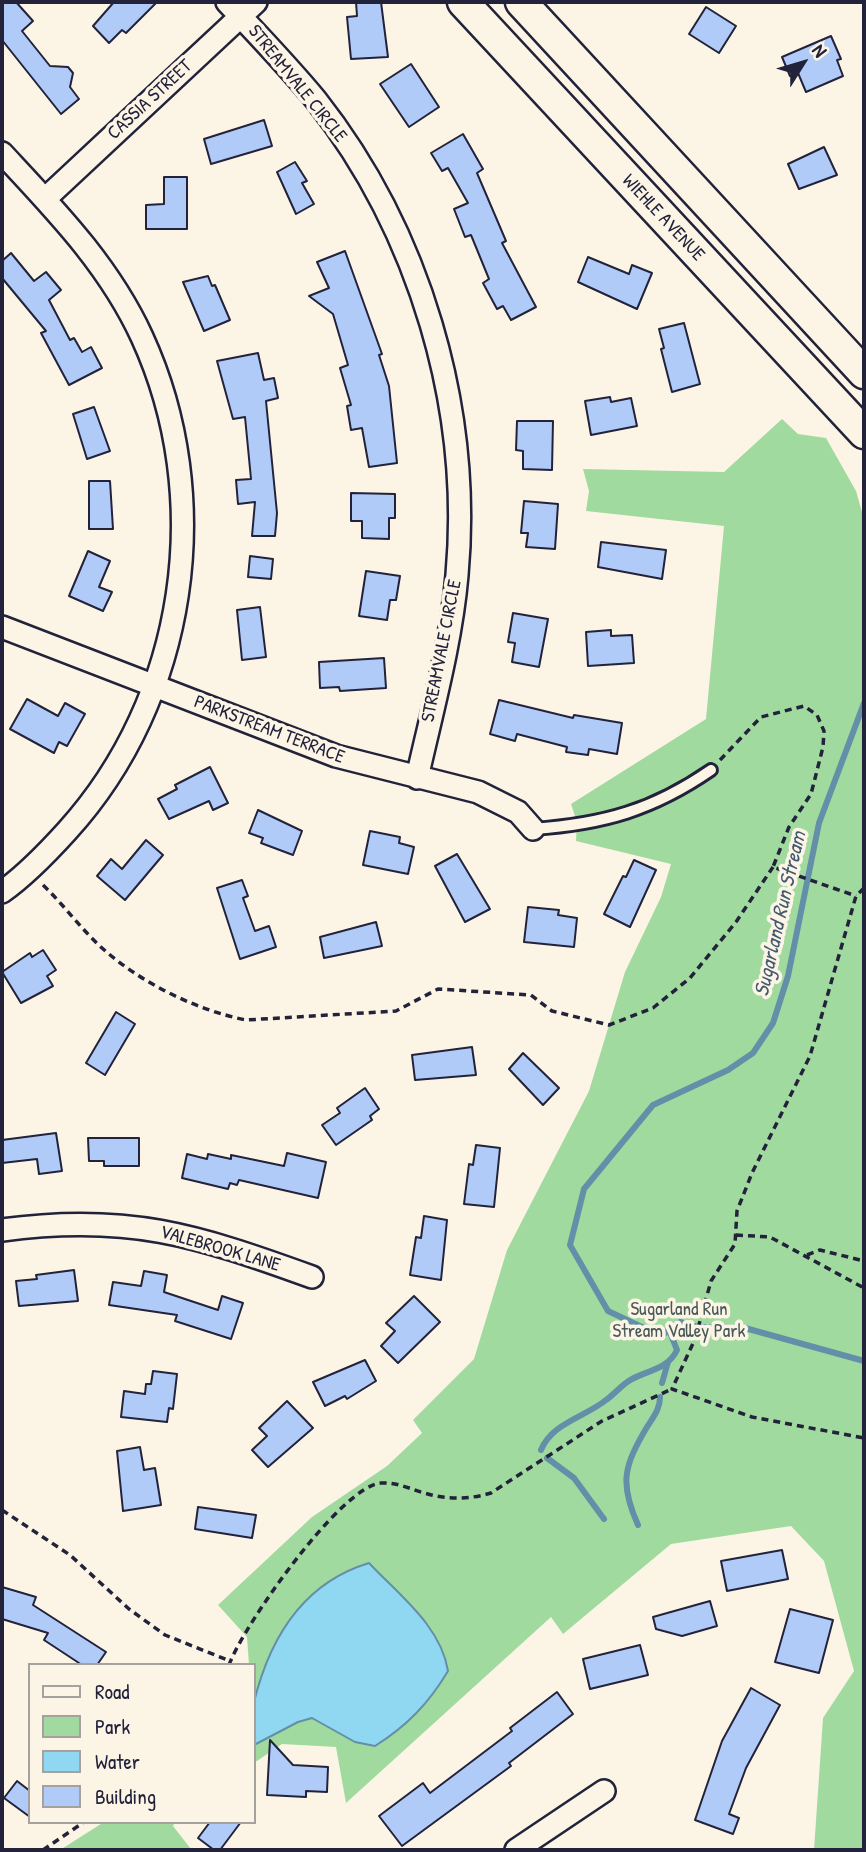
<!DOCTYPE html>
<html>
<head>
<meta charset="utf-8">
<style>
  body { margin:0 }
  #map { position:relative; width:866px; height:1852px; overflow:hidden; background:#fcf5e5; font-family:"Patrick Hand",sans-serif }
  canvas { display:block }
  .frame { position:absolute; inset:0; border:4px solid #22223b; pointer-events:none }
  .legend { position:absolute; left:28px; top:1663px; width:228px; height:161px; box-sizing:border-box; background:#fcf5e5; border:2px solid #a5a1a1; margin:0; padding:9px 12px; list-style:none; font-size:21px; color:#22223b }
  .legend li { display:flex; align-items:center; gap:14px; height:35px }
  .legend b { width:35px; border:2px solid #a5a1a1 }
  .north { position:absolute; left:768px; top:28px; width:70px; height:70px; -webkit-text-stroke:5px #fcf5e5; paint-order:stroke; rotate:53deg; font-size:19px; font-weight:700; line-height:28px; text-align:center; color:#22223b }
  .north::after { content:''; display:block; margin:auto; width:24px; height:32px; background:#22223b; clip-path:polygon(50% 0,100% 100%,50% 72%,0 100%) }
</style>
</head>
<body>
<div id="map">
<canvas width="866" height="1852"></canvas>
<div class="frame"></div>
<ul class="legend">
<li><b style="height:9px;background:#fcf5e5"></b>Road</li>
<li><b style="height:19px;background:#a1da9f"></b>Park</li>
<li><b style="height:19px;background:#90d8f1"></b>Water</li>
<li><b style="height:19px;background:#b1cbf9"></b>Building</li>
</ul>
<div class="north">N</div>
</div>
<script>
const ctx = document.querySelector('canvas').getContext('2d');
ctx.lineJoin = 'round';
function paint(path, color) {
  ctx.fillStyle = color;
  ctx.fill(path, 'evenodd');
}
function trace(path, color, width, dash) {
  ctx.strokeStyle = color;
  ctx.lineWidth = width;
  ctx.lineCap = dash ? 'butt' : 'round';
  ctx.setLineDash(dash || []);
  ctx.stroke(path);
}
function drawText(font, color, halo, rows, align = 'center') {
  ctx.font = font + ' "Patrick Hand",sans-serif';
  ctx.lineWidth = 7;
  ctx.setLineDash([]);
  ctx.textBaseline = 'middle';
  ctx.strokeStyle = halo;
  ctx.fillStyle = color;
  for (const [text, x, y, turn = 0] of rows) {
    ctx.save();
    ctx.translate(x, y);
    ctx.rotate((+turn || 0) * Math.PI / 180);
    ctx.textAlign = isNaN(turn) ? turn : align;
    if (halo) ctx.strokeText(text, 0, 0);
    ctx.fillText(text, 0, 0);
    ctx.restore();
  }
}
paint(new Path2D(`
  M782,419L798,434L826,438L856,491L864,519V1850H814L823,1718L854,1671L824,1561L791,1526L671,1544L563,1634L551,1617L346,1803L336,1747L282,1744L254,1763V1665H249L247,1637L218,1605L312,1517L387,1466L422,1433L413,1420L474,1359L507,1250L589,1091L625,972L661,897L671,864L576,841L577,822L571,804L706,719L724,526L586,511L589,491L583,469L724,472Z
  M104,1822H175L173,1826L191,1849L60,1850Z`), '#a1da9f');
const water = new Path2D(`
  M369,1563C399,1595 441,1626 448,1671C429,1703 407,1726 375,1746L355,1742L312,1718L298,1722L254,1745C254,1732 251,1715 254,1702C270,1637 303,1583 369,1563Z`);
paint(water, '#90d8f1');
trace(water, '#648fa8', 2);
trace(new Path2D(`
  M864,703L819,823L788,976L773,1023L753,1053L728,1070L653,1105L584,1189L570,1245L608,1311L661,1336L680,1322L698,1327L745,1328L864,1361
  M662,1383L668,1362
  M541,1450C552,1423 585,1417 606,1400C615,1394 622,1384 632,1379C649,1370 668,1369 677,1350L669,1330
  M547,1458L574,1478L604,1519
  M638,1525C619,1483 624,1466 647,1427C654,1416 660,1409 660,1397`), '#648fa8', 6);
const building = new Path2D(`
  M2,2H16L33,21L22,31L50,66L68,67L73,73L70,87L79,99L61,114L2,40Z
  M114,2H157L126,33L122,30L109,43L93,26Z
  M356,2H381L388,57L351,59L347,17L357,16Z
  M706,7L736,26L719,53L689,34Z
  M831,36L841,59L837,60L843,76L806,92L798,73L790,76L782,57Z
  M411,64L439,107L409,127L380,84Z
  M264,120L272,146L211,164L204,139Z
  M463,134L483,169L477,173L506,241L502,243L536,307L511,320L503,306L497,309L483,283L489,279L471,235L465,237L454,209L468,203L448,168L442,171L431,153Z
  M824,147L837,175L799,189L788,164Z
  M295,162L307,181L302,183L314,204L296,214L277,172Z
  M164,177H187V229H146V205L164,204Z
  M345,251L382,354L379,355L389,386L397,463L369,467L362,428L351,430L347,406L351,405L340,368L348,365L333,314L309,296L329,288L317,262Z
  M11,253L34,281L46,272L61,290L49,300L70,340L74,338L82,352L91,347L102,368L69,385L41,333L46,331L2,278V261Z
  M588,257L629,274L632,265L652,273L637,309L578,282Z
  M208,276L212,286L215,285L230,320L204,331L183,282Z
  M684,323L700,384L672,392L661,349L664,348L659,329Z
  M258,353L264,380L274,378L278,398L266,401L277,513L275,536H252L255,502L238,504L236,480L251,479L245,417L233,419L217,361Z
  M610,397L611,402L631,398L637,426L591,435L585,401Z
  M94,407L110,451L87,459L73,414Z
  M517,421H553L552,470L523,469V451L516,450Z
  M89,481H110L113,529H89Z
  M351,493L395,494V518H389V539L362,538V521H351Z
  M524,501L558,504L555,549L526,547L528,533H521Z
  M601,542L666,550L662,579L598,567Z
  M88,551L110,561L99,587L112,592L103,611L69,596Z
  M250,556L273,559L271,579L248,577Z
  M366,571L400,576L396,600H390L387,620L359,616Z
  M260,607L266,657L242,660L237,610Z
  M513,613L548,619L539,667L512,662L515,643L508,642Z
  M611,630V636L632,635L634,663L588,666L586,632Z
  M384,658L386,688L340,691L339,687L320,688L319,662Z
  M27,699L58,716L65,703L85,714L67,746L59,742L54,753L10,729Z
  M499,700L573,718L574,715L622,723L617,754L589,749L588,755L566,752L567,747L517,734L515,741L490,734Z
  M210,767L228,803L213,810L209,801L169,819L158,799L177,789L175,785Z
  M258,810L302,831L293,855L261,843L263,838L249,833Z
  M370,831L400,837L399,843L414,847L408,874L363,865Z
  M146,840L163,855L125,900L97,876L111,859L122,869Z
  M457,854L490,909L465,922L435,866Z
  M634,860L656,870L630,927L604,914L623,876L626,877Z
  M242,880L248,896L243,898L255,931L269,926L276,947L240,959L217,888Z
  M528,907L559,910L558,915L577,918L574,947L524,942Z
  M376,922L382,946L324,958L320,937Z
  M43,950L56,970L47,976L53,986L21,1003L2,972L30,953L32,957Z
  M116,1012L135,1024L105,1075L86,1063Z
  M472,1047L476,1075L415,1080L412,1055Z
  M523,1053L559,1088L543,1105L509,1069Z
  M365,1088L379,1109L370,1116L372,1120L336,1145L322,1125L340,1113L337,1108Z
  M56,1133L62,1171L39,1174L37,1159L2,1163V1140Z
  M88,1138H139V1166H104V1161H89Z
  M476,1145L500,1148L494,1207L464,1204L469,1164L473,1165Z
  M287,1153L326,1162L318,1198L239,1180L237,1185L230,1183L228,1189L182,1178L187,1154L207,1159L208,1154L231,1159V1155L284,1166Z
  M424,1216L447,1220L441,1280L410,1275L416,1237L421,1238Z
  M74,1270L78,1301L19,1306L16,1281L37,1279L36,1275Z
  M144,1271L167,1275L164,1292L218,1310L222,1296L243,1303L231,1339L175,1321L177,1315L109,1305L113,1282L141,1286Z
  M414,1296L440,1322L398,1363L381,1346L395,1331L386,1323Z
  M365,1360L376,1381L347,1399L345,1396L325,1406L313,1382Z
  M153,1371L177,1374L173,1409L169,1408L167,1422L121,1417L124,1391L145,1394L146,1384H151Z
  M287,1401L313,1428L268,1467L252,1450L267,1436L259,1428Z
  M140,1447L144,1470L155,1468L161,1505L123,1511L117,1451Z
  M198,1507L256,1515L252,1538L195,1529Z
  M782,1550L788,1579L727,1591L721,1561Z
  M2,1587L36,1597L33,1605L106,1652L97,1665H82L44,1640L48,1633L2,1619Z
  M710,1601L717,1626L682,1636L656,1629L653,1617Z
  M790,1609L833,1620L819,1673L775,1662Z
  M640,1645L648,1675L590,1689L583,1659Z
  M751,1688L780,1705L746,1768L729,1814L739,1818L733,1834L695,1820L722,1741Z
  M557,1692L573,1714L509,1763L511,1766L402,1846L379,1816L423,1783L430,1793L512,1731L510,1728Z
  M270,1740L293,1765L328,1767L327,1792L306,1791V1797L267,1795Z
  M17,1781L30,1791V1817L4,1798Z
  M210,1822H241L220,1850H214L198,1838Z`);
paint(building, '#b1cbf9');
trace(building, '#22223b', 2);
const service = new Path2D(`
  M533,829C604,824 653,810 711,770`);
const minor = new Path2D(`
  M227,2C257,34 288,66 316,100C420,232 472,408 457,575C451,644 432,711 417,778
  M2,153C55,210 109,265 142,337C216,498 187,699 67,831C48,852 26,875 2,892
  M45,199L256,2
  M2,627L336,756L478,792L518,812L533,829
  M2,1230C127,1213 196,1235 312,1277
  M516,1850L604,1791`);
const secondary = new Path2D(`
  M463,2L864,433
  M521,2L864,373`);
trace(service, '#22223b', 16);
trace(minor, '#22223b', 26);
trace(secondary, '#22223b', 35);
trace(new Path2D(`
  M720,760L761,717L804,706L817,715L824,731L823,747L811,794L789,827L773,867L856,896
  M43,885C64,905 81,929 102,948C141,983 196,1010 246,1020L396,1011L438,989L531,995L552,1011L609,1025L653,1008L690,978L736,922L773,867
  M864,888L856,896L810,1056L752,1173L737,1211L735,1244L711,1281L695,1339L672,1389L752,1417L864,1438
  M736,1235L770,1237L864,1288
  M807,1255L820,1250L864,1261
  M2,1510L70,1555L129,1609L165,1635L230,1661
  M229,1665C243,1626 341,1486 381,1483C398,1482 412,1490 428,1494C448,1500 472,1499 491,1493L602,1421L672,1389
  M43,1850L84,1822`), '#22223b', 3.5, [7, 5]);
trace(service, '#fcf5e5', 10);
trace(minor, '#fcf5e5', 21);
trace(secondary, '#fcf5e5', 30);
drawText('19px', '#22223b', '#fcf5e5', [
  ["STREAMVALE CIRCLE",297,84,51],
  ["CASSIA STREET",150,100,-43],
  ["WIEHLE AVENUE",663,218,47],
  ["STREAMVALE CIRCLE",442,651,-79],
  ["PARKSTREAM TERRACE",269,730,21],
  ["VALEBROOK LANE",220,1249,16]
]);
drawText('19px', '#485959', '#fcf5e5', [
  ["Sugarland Run",679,1310],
  ["Stream Valley Park",679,1332]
]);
drawText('italic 21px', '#435972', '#fcf5e5', [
  ["Sugarland Run Stream",781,914,-77]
]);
</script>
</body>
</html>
